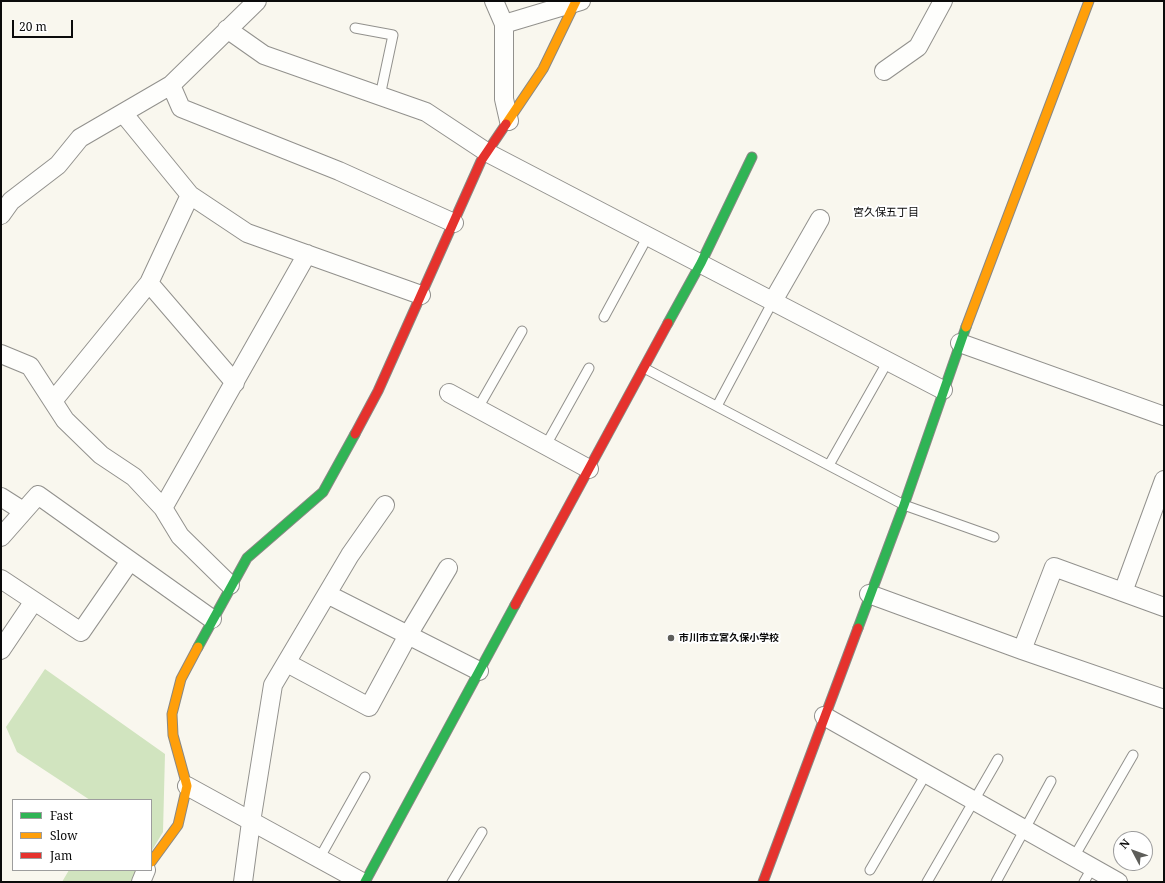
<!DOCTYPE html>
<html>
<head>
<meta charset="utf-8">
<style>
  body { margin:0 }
  #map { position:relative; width:1165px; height:883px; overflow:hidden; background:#f9f7ee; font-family:"Noto Serif",serif }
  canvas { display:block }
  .frame { position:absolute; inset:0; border:2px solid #0b0b0b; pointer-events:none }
  .legend { position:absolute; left:12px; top:799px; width:140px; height:72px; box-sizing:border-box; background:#fff; border:1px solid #9d9d9d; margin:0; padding:5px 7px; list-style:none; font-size:12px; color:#0b0b0b }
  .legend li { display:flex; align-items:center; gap:8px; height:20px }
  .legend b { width:20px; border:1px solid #9d9d9d }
  .north { position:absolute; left:1113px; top:831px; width:40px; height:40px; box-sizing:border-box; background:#fff; border:1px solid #9d9d9d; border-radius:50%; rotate:311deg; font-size:11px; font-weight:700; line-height:16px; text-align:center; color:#0b0b0b }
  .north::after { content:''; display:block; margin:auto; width:14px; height:18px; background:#5e5e5a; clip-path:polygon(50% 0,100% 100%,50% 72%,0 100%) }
  .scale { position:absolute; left:12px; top:20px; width:61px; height:18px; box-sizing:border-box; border:2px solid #0b0b0b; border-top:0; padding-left:5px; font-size:12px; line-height:14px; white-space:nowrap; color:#0b0b0b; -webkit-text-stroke:3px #fff; paint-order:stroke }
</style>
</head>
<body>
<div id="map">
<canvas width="1165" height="883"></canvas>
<div class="frame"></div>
<ul class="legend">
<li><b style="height:5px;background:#30b455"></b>Fast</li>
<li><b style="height:5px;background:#ff9f0a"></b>Slow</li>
<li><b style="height:5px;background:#e5322d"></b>Jam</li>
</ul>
<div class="north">N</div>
<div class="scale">20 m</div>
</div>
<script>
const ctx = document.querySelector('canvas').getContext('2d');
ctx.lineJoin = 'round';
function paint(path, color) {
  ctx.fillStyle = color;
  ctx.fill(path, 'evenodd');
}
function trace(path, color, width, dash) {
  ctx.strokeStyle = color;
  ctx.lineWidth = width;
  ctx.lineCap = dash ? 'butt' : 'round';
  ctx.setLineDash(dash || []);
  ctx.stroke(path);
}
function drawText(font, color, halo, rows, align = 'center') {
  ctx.font = font + ' "Noto Serif","Noto Sans JP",serif';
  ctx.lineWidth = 4;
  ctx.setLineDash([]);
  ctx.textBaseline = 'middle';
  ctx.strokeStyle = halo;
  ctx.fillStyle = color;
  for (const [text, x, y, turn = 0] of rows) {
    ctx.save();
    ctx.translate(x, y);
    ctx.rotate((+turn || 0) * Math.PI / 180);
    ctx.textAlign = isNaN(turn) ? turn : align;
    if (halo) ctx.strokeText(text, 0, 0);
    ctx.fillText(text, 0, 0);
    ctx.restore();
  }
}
paint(new Path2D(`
  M45,669L165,754L163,832L151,852V800H90L17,752L6,727Z
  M69,870H140L133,882H62Z`), '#d1e4bf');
const lane = new Path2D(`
  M355,28L393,35L380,96
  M604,317L648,236
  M644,368L904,505L994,537
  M717,406L773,301
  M478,408L522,331
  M546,445L589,368
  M829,465L888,361
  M1074,857L1133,755
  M319,859L365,777
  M870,870L926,774
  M452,882L482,832
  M927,882L998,759
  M996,882L1051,781
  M1084,882L1092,868`);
const street = new Path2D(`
  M494,1L504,24V99L509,121
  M504,24L581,1
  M227,29L264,55L426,112L488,153L943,390
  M884,71L918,47L943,1
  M171,85L181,108L339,171L454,223
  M123,113L190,195L247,233L421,295
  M1,215L11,201L58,165L80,138L171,85L257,1
  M149,283L235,383
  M773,301L820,219
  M960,343L1164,416
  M1,354L30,366L65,420L101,455L134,477L163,508L180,536L230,585
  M449,393L589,469
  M53,401L149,283L190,195
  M1,497L23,511
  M163,508L307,254
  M1,537L38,495L212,619
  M1,579L81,632L130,561
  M1123,592L1164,480
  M327,594L479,671
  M869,594L1022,650L1164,699
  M1,650L34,601
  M1022,650L1054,567L1164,607
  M287,663L369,707L408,635L448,568
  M824,716L1118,882
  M187,786L362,882
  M141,882L146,870
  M243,882L251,822L273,685L350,555L385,505`);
const fast = new Path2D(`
  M668,323L701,263L752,157
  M858,628L904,505L966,327
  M198,647L247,558L323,492L355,434
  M365,882L515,605`);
const slow = new Path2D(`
  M506,124L543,69L576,1
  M966,327L1089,1
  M151,862L178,825L187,786L173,735L172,714L181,679L198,647`);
const jam = new Path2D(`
  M355,434L378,391L481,161L506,124
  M515,605L668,323
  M763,882L858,628`);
trace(lane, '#92918d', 11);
trace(street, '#92918d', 20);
trace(fast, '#898884', 11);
trace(slow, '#898884', 11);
trace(jam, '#898884', 11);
trace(lane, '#fefefc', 9);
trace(street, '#fefefc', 18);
trace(fast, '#30b455', 9);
trace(slow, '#ff9f0a', 9);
trace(jam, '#e5322d', 9);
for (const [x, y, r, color] of [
  [671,638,4,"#5e5e5a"]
]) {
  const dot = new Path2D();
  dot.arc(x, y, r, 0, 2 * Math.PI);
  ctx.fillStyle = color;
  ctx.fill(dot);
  trace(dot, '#fff', 1.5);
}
drawText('bold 10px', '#0b0b0b', '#fff', [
  ["市川市立宮久保小学校",679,638]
], 'left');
drawText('11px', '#0b0b0b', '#fff', [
  ["宮久保五丁目",886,213]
]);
</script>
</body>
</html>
